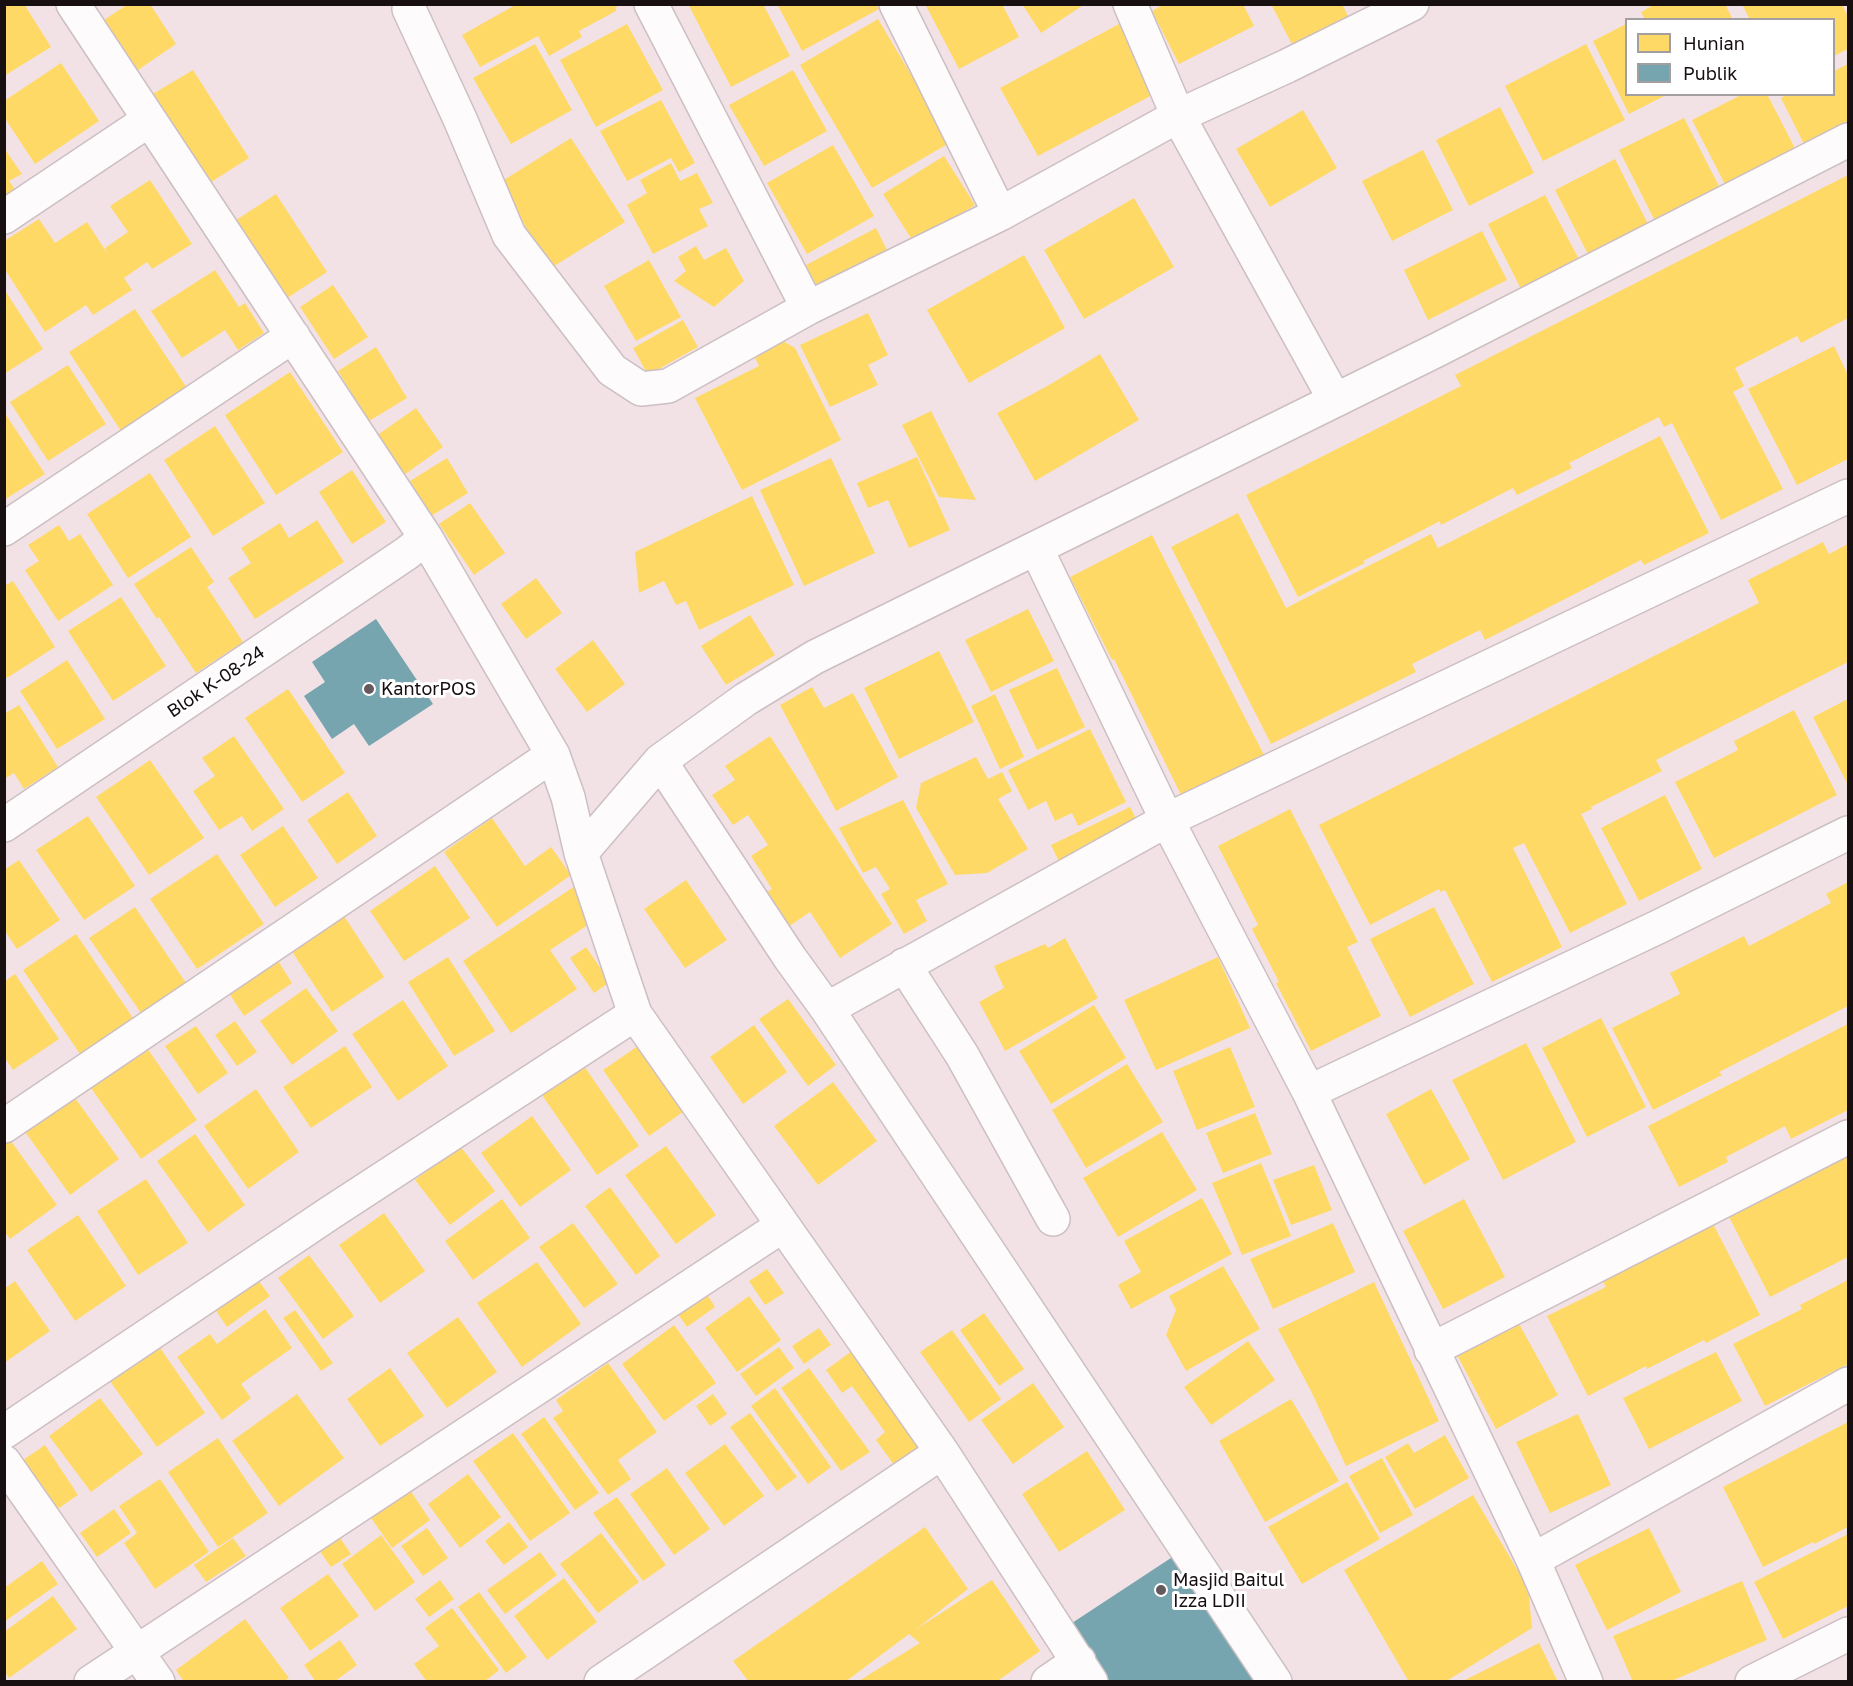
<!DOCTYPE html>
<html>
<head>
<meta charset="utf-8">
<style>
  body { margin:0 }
  #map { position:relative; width:1853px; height:1686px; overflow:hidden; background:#f2e2e6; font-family:"Golos Text",sans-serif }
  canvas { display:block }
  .frame { position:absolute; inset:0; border:6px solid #180f11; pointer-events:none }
  .legend { position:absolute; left:1625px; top:18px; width:210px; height:78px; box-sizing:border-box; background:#fff; border:2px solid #a39fa0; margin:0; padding:8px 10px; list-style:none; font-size:18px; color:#180f11 }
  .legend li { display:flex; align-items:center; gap:12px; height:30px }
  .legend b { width:30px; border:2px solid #a39fa0 }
</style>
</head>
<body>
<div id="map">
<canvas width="1853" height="1686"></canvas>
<div class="frame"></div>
<ul class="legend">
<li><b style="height:16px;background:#ffd966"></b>Hunian</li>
<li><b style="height:16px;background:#76a5af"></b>Publik</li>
</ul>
</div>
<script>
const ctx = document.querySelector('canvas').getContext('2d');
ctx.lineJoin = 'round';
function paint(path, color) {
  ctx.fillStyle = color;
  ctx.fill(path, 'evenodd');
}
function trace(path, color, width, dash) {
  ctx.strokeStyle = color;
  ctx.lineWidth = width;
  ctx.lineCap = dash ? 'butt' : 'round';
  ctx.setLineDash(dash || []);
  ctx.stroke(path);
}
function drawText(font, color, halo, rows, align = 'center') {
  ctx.font = font + ' "Golos Text",sans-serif';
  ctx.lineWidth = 6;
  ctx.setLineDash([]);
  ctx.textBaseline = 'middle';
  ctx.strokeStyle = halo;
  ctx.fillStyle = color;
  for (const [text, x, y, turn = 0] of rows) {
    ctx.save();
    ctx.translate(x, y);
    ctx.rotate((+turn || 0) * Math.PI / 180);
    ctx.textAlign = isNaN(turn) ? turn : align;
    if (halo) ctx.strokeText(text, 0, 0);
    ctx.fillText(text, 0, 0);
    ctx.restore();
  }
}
paint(new Path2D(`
  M9,4H24L51,47L4,76V7Z
  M128,4H150L176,44L138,70L104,20Z
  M517,4H617L616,11L579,31L582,37L549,56L538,36L480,67L462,35Z
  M688,4H763L790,56L731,87Z
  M777,4H876L879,9L802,51Z
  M925,4H1002L1019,37L959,69Z
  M1022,4H1085L1041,33Z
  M1164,4H1243L1254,26L1179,64L1152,11Z
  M1271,4H1342L1352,24L1297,54Z
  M1655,4H1725L1733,20H1645L1641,12Z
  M1742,4H1842L1848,17V49L1834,56V20H1750Z
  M878,19L951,142L872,188L800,65Z
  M627,24L663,90L596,127L560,60Z
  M1119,24L1156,93L1038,156L1000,88Z
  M1626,24V94H1668L1629,114L1593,41Z
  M535,44L572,110L511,144L473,78Z
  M1586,44L1625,120L1543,161L1505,86Z
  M61,63L99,121L35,164L4,117V101Z
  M1848,64V132L1808,152L1781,98L1787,94H1834V71Z
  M193,70L249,158L208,184L151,95Z
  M793,70L827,131L764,166L729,105Z
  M1743,94H1767L1800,158L1730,194L1692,120Z
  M661,100L695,163L679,172L671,158L627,181L600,131Z
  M1500,107L1534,173L1469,206L1436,140Z
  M1303,110L1337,168L1270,207L1236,149Z
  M1684,118L1723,194L1658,227L1619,150Z
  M571,138L625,222L551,268L499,183Z
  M833,145L874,216L807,254L767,183Z
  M4,148L22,174L9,181L18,193L4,201Z
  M1423,150L1453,210L1392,241L1362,181Z
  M944,156L975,205L914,243L883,194Z
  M1615,159L1651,230L1591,260L1555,190Z
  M671,163L680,181L697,173L713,203L699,209L708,226L653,254L627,205L647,193L640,180Z
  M1848,175V318L1801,343L1797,336L1735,368L1744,386L1733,392L1783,489L1721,520L1672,423L1664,427L1659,417L1569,463L1572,468L1517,495L1513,488L1441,525L1440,521L1363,561L1365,563L1298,597L1246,495L1461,386L1455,375Z
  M150,180L192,244L152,269L147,262L124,278L132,290L93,315L86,305L45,332L4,268V241L39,219L55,243L87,222L107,253L105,248L128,232L110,206Z
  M276,194L327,272L281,302L230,224Z
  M1545,195L1583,267L1525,297L1488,224Z
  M1134,198L1174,267L1084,319L1044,250Z
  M876,228L888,252L818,289L806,265Z
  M1482,231L1507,280L1428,320L1404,270Z
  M696,246L704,260L726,248L744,281L714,307L674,281L686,271L678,257Z
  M1024,255L1065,328L969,383L927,310Z
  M649,260L681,317L636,341L604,286Z
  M215,270L239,307L245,303L264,333L238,350L225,330L182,358L151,311Z
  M333,285L368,337L334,359L300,307Z
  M4,289L43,349L4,374Z
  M135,309L187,388L121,431L69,352Z
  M868,313L888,355L868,365L878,385L830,407L800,345Z
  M683,320L698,347L648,375L633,348Z
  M776,337L795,348L841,440L742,490L695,398L759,366L751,349Z
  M1834,346L1848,375V459L1797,485L1748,389Z
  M376,347L407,398L369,421L338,371Z
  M1100,354L1139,420L1035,481L997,413L1049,385Z
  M68,365L106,424L48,461L10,402Z
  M290,372L343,452L276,495L225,415Z
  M416,408L443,447L404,475L376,436Z
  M931,411L976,500L939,497L902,425Z
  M4,412L45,474L4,500Z
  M215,426L265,503L213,536L164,460Z
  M1660,436L1709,533L1644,565L1641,560L1485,640L1480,630L1412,664L1416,672L1271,744L1171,547L1238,513L1286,608L1431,534L1438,548Z
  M917,457L950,530L909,548L888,500L868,508L857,483Z
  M447,458L468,493L431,516L410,481Z
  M831,458L875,553L804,586L760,490Z
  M352,470L386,522L352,544L319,492Z
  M150,473L191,537L128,578L87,514Z
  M752,496L794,585L699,630L686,601L676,605L664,581L639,593L635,552Z
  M470,503L505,553L474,575L439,524Z
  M317,520L344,562L255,619L228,578L251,563L241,548L280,523L289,538Z
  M59,525L69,541L80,534L113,585L58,621L25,570L39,561L28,545Z
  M1152,535L1266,759L1184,801L1114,659L1112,660L1070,577Z
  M1823,542L1829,554L1848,544V662L1656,760L1662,771L1591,807L1592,809L1581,814L1627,904L1570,933L1524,843L1513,848L1562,947L1492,982L1445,890L1440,892L1439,889L1370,925L1319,825L1759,603L1748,580Z
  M191,547L214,582L207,587L243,642L196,673L159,617L157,619L134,584Z
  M536,578L562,613L526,639L501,604Z
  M13,581L55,647L7,678L4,673V586Z
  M121,597L166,666L113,701L68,631Z
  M1028,609L1054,661L991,692L965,640Z
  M750,615L775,655L726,685L701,646Z
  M593,640L625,684L587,712L555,669Z
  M939,651L974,722L899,759L864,688Z
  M67,660L105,719L57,749L20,691Z
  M1057,668L1085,727L1037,750L1009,690Z
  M812,687L824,708L853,693L898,777L836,811L780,705Z
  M288,689L345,773L302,802L245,718Z
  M995,694L1024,757L1000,769L971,706Z
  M1848,699V785L1813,717Z
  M19,705L58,767L24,789L14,773L4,779V714Z
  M1794,710L1837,795L1714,858L1675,782L1738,750L1734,741Z
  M1090,729L1126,802L1078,826L1072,813L1055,821L1046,801L1028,810L1008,770Z
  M234,736L284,809L252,831L242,816L219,830L193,791L215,776L202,758Z
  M770,736L892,924L840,958L810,912L785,929L763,894L772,889L751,856L768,845L748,815L733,825L712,795L735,780L725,766Z
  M976,757L988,779L1002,772L1012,791L998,799L1028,849L987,873L955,875L916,808L921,783Z
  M150,760L204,838L149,875L96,797Z
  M348,792L377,836L337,864L307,820Z
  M1665,795L1702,869L1639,901L1601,828Z
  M903,800L948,884L916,900L927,921L904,934L881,894L890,889L876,867L863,873L839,828Z
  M1130,807L1142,830L1062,868L1051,845Z
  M1290,809L1358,942L1347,947L1381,1016L1311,1051L1276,983L1279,982L1252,929L1258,925L1218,846Z
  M88,816L135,886L84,920L36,850Z
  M492,818L525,866L551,847L571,875L497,927L444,852Z
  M283,826L318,878L275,907L240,855Z
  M217,854L264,924L197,969L150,899Z
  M19,860L60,920L17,949L4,930V870Z
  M435,866L470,918L404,961L370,911Z
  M686,880L727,940L685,968L644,909Z
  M1848,882V1006L1719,1072L1722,1075L1653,1110L1612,1028L1680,994L1670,973L1744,936L1749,946L1831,903L1826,894Z
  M578,884L600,917L550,950L577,989L511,1033L463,961Z
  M135,907L186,983L141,1013L89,938Z
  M1434,907L1474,984L1410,1017L1370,939Z
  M342,913L384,977L332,1012L289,947Z
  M76,934L137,1024L84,1060L23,970Z
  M1065,938L1098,998L1005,1051L979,1002L1004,988L994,966L1045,944L1048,948Z
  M586,947L610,982L594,993L570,958Z
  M275,956L292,983L244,1016L227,990Z
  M448,957L495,1031L454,1056L408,982Z
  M1218,957L1250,1028L1156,1070L1124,1000Z
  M15,974L59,1039L13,1070L5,1058V981Z
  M306,988L338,1031L292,1065L260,1021Z
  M788,999L836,1065L808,1086L759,1019Z
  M403,1000L448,1066L398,1101L352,1034Z
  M1094,1005L1126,1058L1051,1104L1019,1051Z
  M1601,1018L1646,1107L1587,1137L1542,1048Z
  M235,1021L257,1052L237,1066L215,1035Z
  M1848,1024V1110L1791,1139L1785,1126L1726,1157L1728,1162L1679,1187L1648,1126Z
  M754,1025L787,1072L743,1104L710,1057Z
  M196,1026L228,1073L198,1094L165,1046Z
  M1526,1043L1576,1142L1503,1180L1452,1080Z
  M345,1046L372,1087L311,1128L283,1087Z
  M638,1046L683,1112L649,1136L603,1070Z
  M1230,1047L1255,1107L1197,1130L1173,1071Z
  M147,1048L197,1120L141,1159L91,1088Z
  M582,1063L639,1146L597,1175L540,1092Z
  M1127,1064L1163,1122L1086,1168L1052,1110Z
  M833,1082L877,1141L818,1185L774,1126Z
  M256,1089L299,1152L248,1189L204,1126Z
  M1431,1089L1470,1159L1424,1185L1386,1114Z
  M70,1091L119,1159L70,1195L21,1126Z
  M1255,1113L1272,1154L1223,1173L1206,1133Z
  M532,1116L571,1170L520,1207L481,1153Z
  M1162,1132L1197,1190L1118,1237L1083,1178Z
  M6,1134L57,1205L10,1239L4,1231V1136Z
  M195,1134L245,1205L208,1232L157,1161Z
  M460,1146L495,1191L450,1225L415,1180Z
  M666,1146L716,1215L676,1244L625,1175Z
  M1848,1151V1257L1770,1297L1727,1213Z
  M1261,1163L1291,1236L1242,1255L1212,1183Z
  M1314,1165L1332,1210L1291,1225L1273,1180Z
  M146,1179L188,1243L138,1275L97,1211Z
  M610,1187L660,1256L636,1275L585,1206Z
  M1202,1198L1232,1254L1131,1309L1118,1285L1141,1272L1124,1241Z
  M502,1199L530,1238L473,1280L445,1241Z
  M1464,1199L1505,1277L1443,1309L1403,1231Z
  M384,1213L425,1271L380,1303L339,1245Z
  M78,1215L126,1286L75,1321L27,1250Z
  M1711,1220L1760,1315L1706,1343L1704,1340L1647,1369L1646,1366L1588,1396L1547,1316L1606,1287L1600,1276Z
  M573,1223L618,1284L584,1308L539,1247Z
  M1333,1223L1355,1272L1273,1309L1250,1259Z
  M309,1255L354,1316L323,1339L278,1278Z
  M537,1262L581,1324L522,1367L477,1303Z
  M1223,1266L1260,1329L1186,1371L1166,1335L1176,1310L1169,1296Z
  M767,1269L784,1293L765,1305L749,1281Z
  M255,1276L270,1296L227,1327L212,1305Z
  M1848,1280V1364L1765,1406L1733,1344L1802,1309L1800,1305Z
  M15,1281L50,1331L4,1363V1289Z
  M1374,1282L1439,1421L1346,1466L1311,1391L1278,1329Z
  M705,1291L715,1307L687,1327L676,1311Z
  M749,1296L781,1340L737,1372L705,1328Z
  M265,1309L292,1348L241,1384L251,1398L222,1420L177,1357L210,1334L217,1344Z
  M295,1310L333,1363L321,1371L283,1318Z
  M984,1313L1024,1369L999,1386L960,1330Z
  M458,1317L497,1372L447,1408L407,1353Z
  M1517,1320L1558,1395L1496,1429L1456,1353Z
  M674,1325L716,1383L664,1421L622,1364Z
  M819,1328L831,1345L804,1364L792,1346Z
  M952,1330L1001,1399L969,1422L920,1352Z
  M1248,1341L1275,1380L1211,1425L1184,1387Z
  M156,1342L205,1413L157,1447L107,1377Z
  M860,1345L937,1452L902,1476L876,1440L885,1432L852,1386L842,1393L826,1370Z
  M779,1347L794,1368L756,1396L740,1374Z
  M1716,1352L1742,1401L1649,1449L1623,1398Z
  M608,1363L657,1432L618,1460L631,1479L608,1495L553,1418L563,1411L556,1400Z
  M390,1368L424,1416L380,1446L347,1399Z
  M809,1368L870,1452L841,1471L781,1388Z
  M1033,1383L1064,1427L1013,1464L981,1420Z
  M775,1388L831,1467L808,1484L751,1406Z
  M297,1394L344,1458L279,1506L232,1441Z
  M713,1394L727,1414L710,1426L696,1406Z
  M100,1398L143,1454L91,1492L49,1436Z
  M1291,1399L1339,1481L1265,1522L1219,1441Z
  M750,1413L797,1477L777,1491L730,1427Z
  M1578,1414L1611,1485L1550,1513L1516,1442Z
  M544,1417L599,1493L575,1510L521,1434Z
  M1848,1422V1527L1814,1544L1813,1542L1763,1567L1723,1487Z
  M513,1433L570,1513L530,1541L473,1461Z
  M1445,1435L1469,1478L1415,1509L1385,1457L1408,1443L1414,1453Z
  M218,1438L268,1513L218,1547L168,1472Z
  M725,1444L764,1496L724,1526L685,1473Z
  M45,1445L78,1495L53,1512L20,1462Z
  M1087,1451L1125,1510L1059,1552L1022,1494Z
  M1382,1458L1413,1515L1380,1533L1349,1476Z
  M667,1468L710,1529L674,1555L630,1494Z
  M468,1474L501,1517L460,1548L428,1504Z
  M160,1479L209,1552L155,1589L124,1543L137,1533L119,1506Z
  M1347,1482L1380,1539L1302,1584L1268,1527Z
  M408,1487L430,1520L392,1548L369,1515Z
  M1473,1495L1528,1588L1532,1628L1445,1682H1409L1344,1570Z
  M617,1497L666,1565L643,1581L593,1513Z
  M114,1509L131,1533L97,1557L80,1533Z
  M509,1522L528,1547L504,1565L485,1541Z
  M925,1527L968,1589L915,1630L992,1580L1040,1651L996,1682H857L920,1643L909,1634L845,1682H749L733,1661Z
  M427,1528L448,1558L423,1576L401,1546Z
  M1649,1528L1681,1592L1607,1630L1575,1565Z
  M336,1532L351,1554L331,1567L316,1546Z
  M601,1533L639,1582L598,1613L560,1564Z
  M1848,1534V1606L1783,1639L1754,1582Z
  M381,1535L415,1582L375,1611L342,1564Z
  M233,1538L246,1556L206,1582L194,1565Z
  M540,1552L557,1575L505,1614L487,1590Z
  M42,1561L58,1584L4,1622V1588Z
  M328,1574L359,1616L310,1651L280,1608Z
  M564,1578L597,1622L547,1660L514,1616Z
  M440,1580L454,1599L429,1617L415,1599Z
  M1742,1581L1767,1640L1669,1682H1633L1613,1636Z
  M479,1592L527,1657L506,1673L458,1607Z
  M53,1596L77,1629L9,1678L4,1671V1632Z
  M452,1608L499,1670L484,1682H427L414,1664L439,1646L425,1628Z
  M245,1619L289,1678L283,1682H184L176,1670Z
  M340,1640L357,1665L334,1682H316L304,1665Z
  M1539,1643L1558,1682H1461Z`), '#ffd966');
paint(new Path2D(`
  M376,619L433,704L369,746L354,724L332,739L304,696L325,682L312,662Z
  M1177,1554L1261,1682H1105L1069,1625Z`), '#76a5af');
const minor = new Path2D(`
  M73,4L426,538L553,755L568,797L581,853L635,1014L942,1452L1091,1682
  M651,4L808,308
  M896,4L1000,214
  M1130,4L1178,116L1335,400
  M409,9L460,119L509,235L612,370L641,389L668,386L808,308L1000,214L1178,116L1287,66L1412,4
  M4,217L149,120
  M4,529L293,336
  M1036,548L1167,820L1309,1092L1533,1560L1586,1682
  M660,761L790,958L827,1009L1275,1682
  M4,825L407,553L426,538
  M581,853L660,761L746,699L815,657L1437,350L1848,140
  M904,965L962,1055L1053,1219
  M827,1009L1167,820L1848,496
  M1309,1092L1658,927L1848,833
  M4,1126L553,755
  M1431,1350L1848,1137
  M4,1432L330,1213L635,1014
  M4,1462L158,1682
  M1533,1560L1848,1384
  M91,1682L782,1226
  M601,1682L942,1452
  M1048,1682L1079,1661
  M1752,1682L1848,1634`);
trace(minor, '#ccbfc3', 36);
trace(minor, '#fdfbfb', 33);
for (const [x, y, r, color] of [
  [369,689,6,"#64595c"],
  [1161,1590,6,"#64595c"]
]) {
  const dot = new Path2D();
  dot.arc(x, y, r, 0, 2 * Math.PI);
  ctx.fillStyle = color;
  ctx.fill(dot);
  trace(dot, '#fff', 2);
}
drawText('18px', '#180f11', '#fff', [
  ["Blok K-08-24",216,682,-34]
]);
drawText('18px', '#180f11', '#fff', [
  ["KantorPOS",381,689],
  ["Masjid Baitul",1173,1580],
  ["Izza LDII",1173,1601]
], 'left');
</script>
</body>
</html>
